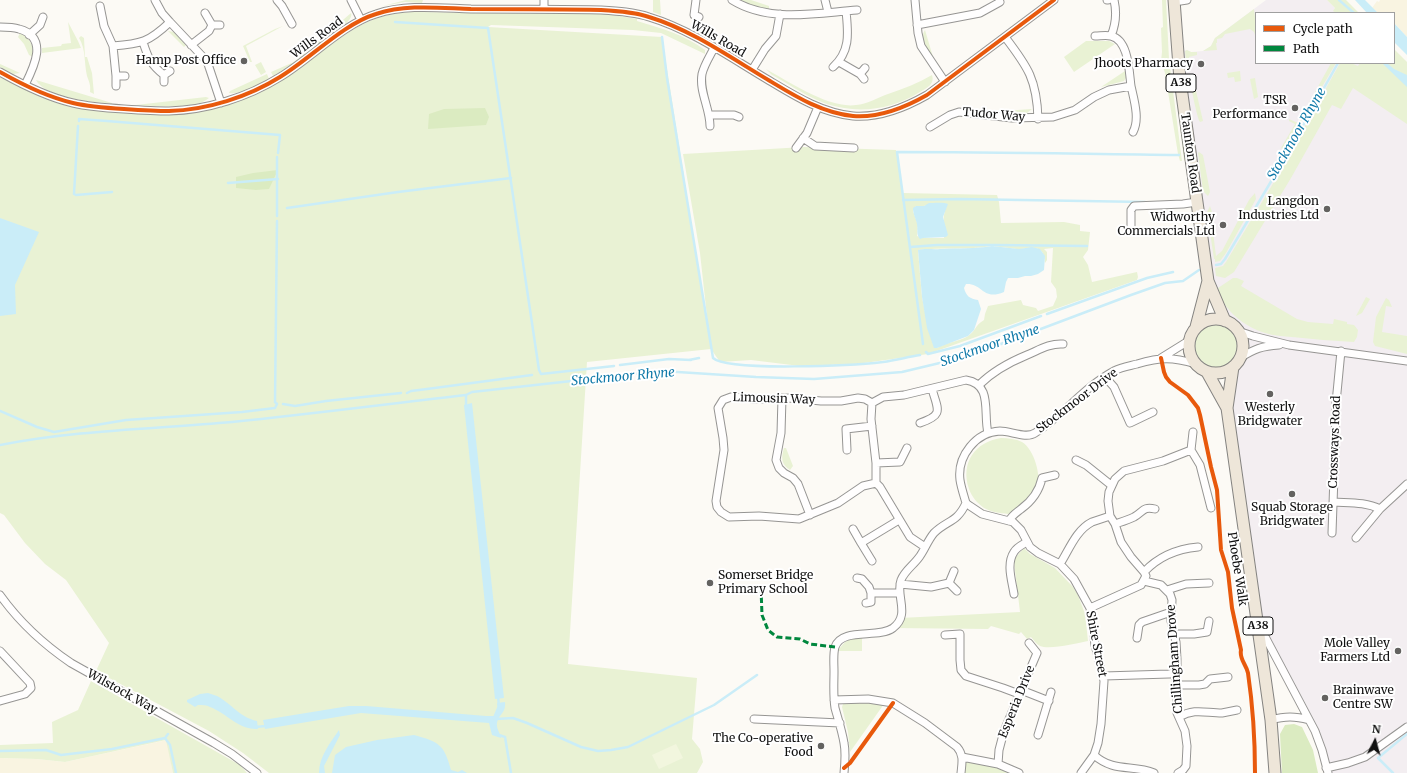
<!DOCTYPE html>
<html>
<head>
<meta charset="utf-8">
<style>
  body { margin:0 }
  #map { position:relative; width:1407px; height:773px; overflow:hidden; background:#fcfaf5; font-family:Merriweather,serif }
  canvas { display:block }
  .legend { position:absolute; left:1255px; top:12px; width:140px; height:52px; box-sizing:border-box; background:#fff; border:1px solid #9f9f9f; margin:0; padding:5px 7px; list-style:none; font-size:12px; color:#101010 }
  .legend li { display:flex; align-items:center; gap:8px; height:20px }
  .legend b { width:20px; border:1px solid #9f9f9f }
  .north { position:absolute; left:1355px; top:721px; width:40px; height:40px; -webkit-text-stroke:3px #fff; paint-order:stroke; rotate:6deg; font-size:11px; font-weight:700; line-height:16px; text-align:center; color:#101010 }
  .north::after { content:''; display:block; margin:auto; width:14px; height:18px; background:#101010; clip-path:polygon(50% 0,100% 100%,50% 72%,0 100%) }
</style>
</head>
<body>
<div id="map">
<canvas width="1407" height="773"></canvas>
<ul class="legend">
<li><b style="height:5px;background:#e8590c"></b>Cycle path</li>
<li><b style="height:5px;background:#00873e"></b>Path</li>
</ul>
<div class="north">N</div>
</div>
<script>
const ctx = document.querySelector('canvas').getContext('2d');
ctx.lineJoin = 'round';
function paint(path, color) {
  ctx.fillStyle = color;
  ctx.fill(path, 'evenodd');
}
function trace(path, color, width, dash) {
  ctx.strokeStyle = color;
  ctx.lineWidth = width;
  ctx.lineCap = dash ? 'butt' : 'round';
  ctx.setLineDash(dash || []);
  ctx.stroke(path);
}
function drawText(font, color, halo, rows, align = 'center') {
  ctx.font = font + ' Merriweather,serif';
  ctx.lineWidth = 4;
  ctx.setLineDash([]);
  ctx.textBaseline = 'middle';
  ctx.strokeStyle = halo;
  ctx.fillStyle = color;
  for (const [text, x, y, turn = 0] of rows) {
    ctx.save();
    ctx.translate(x, y);
    ctx.rotate((+turn || 0) * Math.PI / 180);
    ctx.textAlign = isNaN(turn) ? turn : align;
    if (halo) ctx.strokeText(text, 0, 0);
    ctx.fillText(text, 0, 0);
    ctx.restore();
  }
}
paint(new Path2D(`
  M1266,0H1327L1335,8L1334,11L1336,13H1256V63H1378L1407,92V773H1328L1322,750L1258,623L1227,408L1233,367L1240,358L1243,344L1238,331L1230,323L1225,321L1208,281L1178,52L1187,50L1191,52L1203,51L1211,46L1215,38Z`), '#f3eef1');
paint(new Path2D(`
  M1380,0H1407V37L1394,23V13H1378L1372,8L1377,1L1379,2Z
  M167,740L173,773H0V758L37,759L65,762Z`), '#f9f4e1');
paint(new Path2D(`
  M406,0H423L422,3L405,2L383,6Z
  M653,0H660L661,15L653,12Z
  M741,0H751L769,6V9C760,9 747,7 741,0Z
  M1162,0H1166L1169,59L1182,161H1180L1178,154L1165,73L1161,61L1162,52L1161,28L1163,27Z
  M1168,0H1169L1185,160L1184,161L1175,82Z
  M1327,0H1346L1359,13H1336L1333,11L1335,8Z
  M1254,9L1256,25V38L1254,32L1250,29L1225,34L1222,38L1217,39V43H1216L1217,50L1203,51L1211,46L1215,38Z
  M411,12L607,14L637,19V21C661,28 685,35 705,50V54L661,33L633,30L491,25L488,27L662,37L709,335L700,253L683,154L804,147L896,150L903,193L997,195L999,202L1001,223L1064,222L1080,225V231L1090,232L1088,250L1083,257L1088,265L1092,282L1137,272L1138,277L1137,280L928,354L857,364L800,366L751,360L720,362L711,349L587,362L568,664L697,678L692,739L700,749L703,762L697,773H269L243,753L209,731L96,671L109,643L66,580L45,564L25,543L4,515L0,513V77C18,86 36,95 55,102C77,109 100,111 123,112C141,114 160,115 178,114C217,112 255,97 288,76C330,49 357,14 411,12ZM932,203L936,204L945,211C942,220 945,228 944,238H923L917,236L918,225L913,211L916,206H924ZM992,246C1001,247 1009,248 1017,249C1030,249 1044,242 1045,263L1047,260V252L1044,249L1053,248L1051,282L1056,289L1057,297L1053,306L1038,311L1036,308L1023,305L1021,300L988,306L985,314L984,320C974,326 976,331 968,336C959,342 946,342 937,348L925,312L922,297L918,250C942,247 967,250 992,246Z
  M351,13C353,17 347,23 343,26L288,67L273,76L271,72L294,62Z
  M68,22L78,41L81,48L42,53V48L61,46L62,44L71,43Z
  M283,26L246,46L252,62H250L243,46L275,29Z
  M925,30L933,57C928,50 919,38 925,30Z
  M168,31L174,32L186,45L184,47Z
  M20,33C30,37 34,46 33,57L29,55L24,44L18,37Z
  M81,36L84,38L85,57H87L92,73L94,94L90,92C91,85 89,82 87,76C84,63 86,49 79,38Z
  M1086,41H1109L1115,44L1074,72L1064,57Z
  M1394,49L1407,62V124L1353,88L1341,109L1332,105L1291,178L1234,272L1225,278L1216,276L1215,268L1223,266L1226,262L1271,187L1340,63H1351L1358,66L1360,63H1394Z
  M1187,50L1191,52H1197V55L1189,57L1190,61L1186,62L1185,51Z
  M261,62L266,72L261,75L255,65Z
  M1331,63H1336L1285,150L1281,148L1295,124L1289,121V119L1298,123Z
  M0,64L20,73L13,74L0,67Z
  M766,69C789,82 830,109 856,105C867,104 877,98 888,94C903,89 918,83 932,75C935,84 927,88 920,92C889,112 850,115 817,100C801,93 787,83 772,75Z
  M1125,71L1126,78L1124,81L1101,87Z
  M1240,71L1241,81L1235,82L1234,77L1228,78L1227,73Z
  M267,74L269,79C258,85 242,95 229,93L230,91Z
  M1255,78L1258,97L1254,99L1250,79Z
  M36,80L112,103V104C94,102 45,98 36,80Z
  M1194,82L1203,121L1200,122C1197,118 1192,90 1190,83Z
  M206,97L209,98C196,110 153,106 136,105Z
  M1032,109L1027,113L1003,112V111Z
  M1199,152L1203,155L1210,192L1208,196L1203,191L1198,153Z
  M1255,193L1256,199L1226,253L1220,261L1215,262V259H1214L1207,212L1210,206L1212,212L1211,216L1216,256L1222,251L1249,200Z
  M1233,278H1237L1244,281L1241,286L1297,319L1308,322L1333,324L1334,319L1347,322V324L1354,325L1358,330L1357,337L1354,342C1333,341 1313,339 1292,337C1283,336 1274,336 1265,333C1245,327 1222,310 1218,288Z
  M1366,297L1370,299L1362,313L1356,316Z
  M1386,298L1389,300L1392,307L1386,306L1382,332L1407,336V354L1375,346L1373,342L1376,317Z
  M1195 346a21 21 0 1 1 42 0a21 21 0 1 1-42 0Z
  M1001,438C1008,438 1016,439 1022,442C1034,449 1043,478 1036,490C1030,501 1018,508 1008,514C1000,513 991,512 984,508C977,503 972,497 969,489C960,463 975,442 1001,438Z
  M784,448H786L793,466L790,470C781,464 781,458 784,448Z
  M1024,548L1030,554L1055,568L1073,587L1078,595L1085,614L1088,641C1077,643 1050,650 1040,646C1036,644 1034,640 1031,637L1027,639L1021,632L1019,634L991,626L988,629L893,628L900,618L1020,612L1014,562L1016,557Z
  M862,637V651H838C846,639 849,639 862,637Z
  M91,681L240,765L247,773H173L166,740L65,762L37,759L0,758V745L53,743L52,722L78,710Z
  M852,702L884,704L850,752L848,732L842,707L843,704Z
  M962,757L1019,773H961Z`), '#e9f2d4');
paint(new Path2D(`
  M485,108L489,117L486,125L428,129L429,114L444,109Z
  M278,170L269,189L256,190L236,188V177L253,173Z
  M1294,724L1302,727L1313,750L1318,773H1282L1280,734L1285,725Z`), '#dbebc1');
paint(new Path2D(`
  M676,744L683,758L659,769L652,755Z`), '#f2f6de');
paint(new Path2D(`
  M1355,0H1365L1378,13H1367Z
  M1394,23L1407,37V55L1394,42Z
  M1382,63H1387L1394,69L1407,75V87Z
  M929,203C933,203 945,202 948,204L943,217L948,235L946,237L923,238L920,239C916,235 918,230 917,224C916,219 913,214 913,208L916,206H924Z
  M0,218L39,232L15,285L16,314L0,316Z
  M992,246L1019,249L1032,247L1040,249L1045,256L1044,270L1038,274L1031,276H1025L1018,278H1008L1006,282L1004,292C982,301 983,283 966,284L964,288C966,296 970,299 978,300L981,309L974,330L968,336L937,348H934L927,328L922,297L918,250C926,248 933,250 940,249C958,248 975,249 992,246Z
  M472,403L504,698L495,699L464,405Z
  M208,693C211,694 214,695 217,696C232,704 239,717 257,721L258,729C238,730 228,714 210,707C207,705 202,705 198,705L195,707L187,702V700L200,694Z
  M505,702C506,714 499,713 497,723C496,728 500,733 501,738L492,735L489,723L361,713L265,729L263,720L349,706H366L486,716H495L498,711L497,703Z
  M339,730L340,735L324,766L325,773H319C319,757 330,743 339,730Z
  M414,735C439,742 444,744 451,770L458,772L462,770L467,773H332L335,755L346,747L377,740Z`), '#caedf8');
trace(new Path2D(`
  M1339,0L1354,13
  M395,22L488,28L539,370L541,374L614,366
  M662,37L667,78L713,358C728,372 858,365 883,362C896,360 908,357 920,355
  M79,121V119L107,121L280,135L278,153
  M78,126L74,194L76,195L112,192
  M228,183L278,179
  M903,200L959,199L1145,202
  M287,208L398,192L511,178
  M277,216V157
  M910,247L937,245H995L1087,246
  M1216,265L1221,264L1225,259L1279,168L1338,63
  M1047,314L1147,278L1173,272
  M923,344L897,152C991,152 1085,154 1179,155
  M926,352L928,354L960,346L1041,316
  M620,365L669,359L691,360H689L699,358
  M407,393L411,391L427,389L532,375
  M283,404L295,406L326,401L401,393
  M466,407V395L472,392L662,371L756,377L814,379L902,372L969,356L1131,295L1165,283L1183,281L1199,270
  M0,411L37,427L54,432L126,420L242,412L275,408L277,404L275,402L277,221
  M0,445C76,430 154,429 232,422C310,414 388,404 466,395
  M494,718L499,706L498,696
  M496,719L513,718L527,723L581,747L598,751L611,750L628,747L714,705L757,675
  M255,727L266,726
  M499,735L505,737L511,773
  M165,738L170,745L176,773
  M0,751L46,750L61,755L112,749L165,738L168,734
  M1393,773L1378,758L1407,734`), '#caedf8', 2.5);
const minor = new Path2D(`
  M155,0L162,13L170,22L203,57L208,64L221,103
  M277,0L282,6L292,24
  M351,0L361,20
  M696,0L694,15L699,17
  M732,0C769,23 816,13 857,10
  M825,0L828,12
  M915,0L918,33L921,46L945,82
  M1107,0H1108
  M1174,2L1187,0
  M100,6L104,26L113,46L116,76H125
  M544,9V0
  M205,13L212,25H220
  M917,25L980,13L1000,2
  M0,27C6,27 13,27 19,29C49,37 34,67 25,85
  M29,35L40,25L43,17
  M1111,36C1116,24 1117,13 1114,0
  M1005,37C1028,67 1037,80 1038,119
  M143,42C148,58 151,65 164,75
  M191,45L209,31L212,25
  M113,46C141,44 149,42 170,22
  M839,62L860,74L864,79
  M833,67C851,51 848,32 846,11
  M752,70L765,49L776,36L780,14
  M0,72C23,85 47,97 73,103C90,107 107,108 124,109C139,110 154,111 169,111C207,110 248,97 280,77C310,59 343,24 376,14C406,4 439,8 471,9C514,9 558,9 601,10C618,11 634,12 649,17C692,30 731,58 770,81C795,96 822,113 853,116C878,118 906,107 927,95L1054,0
  M860,74L865,68
  M116,76V86
  M164,82V75L170,71
  M1131,86C1134,100 1140,119 1133,132
  M710,115H734L739,117
  M710,126C710,108 699,92 702,74C704,65 710,56 714,48
  M930,127L950,115L959,112L1012,118L1053,117L1075,110L1094,97L1109,90L1131,86C1129,72 1129,40 1111,36C1106,35 1100,36 1095,36
  M803,138L815,146L854,148
  M796,148L807,133L818,107
  M1131,229V210L1134,206L1183,204L1197,202
  M1238,331L1253,336L1289,345L1407,361
  M1161,358L1190,340
  M1240,358C1254,349 1262,346 1279,345
  M1105,377L1114,387L1130,423L1153,412
  M979,385C993,371 1010,362 1027,355C1039,350 1050,343 1063,344
  M782,398L781,433L776,460L779,468L784,473L793,478L798,484L810,515
  M872,403L871,419L876,463V483L880,487L910,537L925,547
  M920,423C944,415 938,410 932,389
  M1193,432L1191,450L1200,465L1211,508
  M847,450L846,429L872,426
  M1076,460L1086,465L1111,485
  M876,463L900,462L907,448
  M876,483L863,486L838,503L799,519L759,516L729,517L721,512L717,507L716,501L724,450L723,438L718,408L723,400L731,397L756,399L791,398L821,401H841L858,398L865,399L872,403L883,397L904,395L966,380C993,384 983,413 988,433
  M1334,502C1350,503 1366,502 1380,509L1407,484
  M966,503L970,506L982,514L1013,522L1021,530L1030,547L1038,553L1060,564L1074,579L1090,608L1095,645L1104,681L1101,724L1098,743L1094,755L1081,773
  M1009,521C1012,515 1016,513 1021,509C1032,501 1039,492 1042,478L1055,475
  M1115,524C1121,522 1128,520 1134,517C1143,512 1143,506 1155,509
  M853,529L861,543
  M1332,533L1335,447L1336,403L1341,351
  M1356,538L1380,509
  M872,561L861,543L899,520
  M1060,564C1069,550 1076,530 1092,522C1098,520 1104,518 1110,516
  M1144,572C1159,556 1176,549 1198,547
  M857,578L862,579L869,587L871,593H900
  M1144,581L1161,585L1170,594L1172,600L1171,621L1176,642L1177,659V668L1174,673L1177,685V713L1185,731L1187,746L1186,766L1183,770L1178,773
  M949,583L954,571
  M900,584L931,587L949,583L957,591
  M1167,590L1186,584L1209,583
  M1014,594C1012,581 1006,564 1014,552C1017,547 1022,545 1027,542
  M0,595C20,623 43,644 71,663L214,743L232,754L257,773
  M866,603L871,602V593
  M1090,608L1141,585L1146,576L1144,572L1131,557L1121,542L1115,524L1110,516L1108,501L1109,492L1115,479L1124,471L1163,461L1191,450
  M1261,629L1315,731L1322,750L1328,773
  M1174,634H1194L1207,632L1209,621
  M945,635L960,634V660L961,670L966,676L1003,688L1019,694
  M1137,638L1139,625L1142,622L1171,612
  M0,651L30,683L31,688L25,694L0,701
  M1104,676L1169,674L1174,673
  M1177,685H1199L1205,684L1210,679L1228,677
  M1021,690L1049,701
  M834,700L868,699L893,703L925,723L957,747C964,755 962,763 961,773
  M1179,717C1195,708 1205,713 1222,713C1227,712 1232,711 1237,710
  M754,719L840,723
  M1271,720C1285,716 1295,716 1309,720
  M1038,735L1051,692
  M1094,755C1114,773 1133,764 1154,773
  M962,757L998,764L1019,773
  M998,764L999,750L1004,731L1037,653L1029,643
  M1326,768L1348,763L1365,757L1407,727
  M844,773C845,763 846,753 844,743C842,731 838,719 835,708C833,696 834,683 834,671C834,664 833,654 835,647C842,627 878,639 893,628C911,614 895,596 901,580C905,570 914,565 920,556C925,549 928,540 934,533C947,520 957,523 966,503C964,496 961,487 960,480C957,456 976,432 1000,431C1011,431 1026,439 1035,433C1064,415 1084,387 1114,371C1121,367 1129,366 1137,364C1161,357 1172,357 1196,364`);
const primary = new Path2D(`
  M1174,0L1180,80L1207,274L1208,281L1196,327
  M1208,281L1225,321
  M1189 346a27 27 0 1 1 54 0a27 27 0 1 1-54 0Z
  M1233,367L1227,408L1271,720L1275,773
  M1207,372L1227,408`);
trace(minor, '#969593', 9);
trace(primary, '#848380', 13);
trace(minor, '#fffefe', 7);
trace(primary, '#eee6d9', 11);
trace(new Path2D(`
  M761,588L762,615L768,630L773,634L777,637L800,639L810,644L835,647`), '#00873e', 3, [6, 3]);
trace(new Path2D(`
  M0,72C23,85 47,97 73,103C90,107 107,108 124,109C139,110 154,111 169,111C207,110 248,97 280,77C310,59 343,24 376,14C406,4 439,8 471,9C514,9 558,9 601,10C618,11 634,12 649,17C692,30 731,58 770,81C795,96 822,113 853,116C878,118 906,107 927,95L1054,0
  M1161,358L1164,372L1166,377L1170,382L1188,395L1198,408L1200,415L1211,467L1217,490L1221,550L1228,572L1232,608L1241,650C1239,659 1246,664 1248,673C1253,707 1255,739 1255,773
  M844,768L850,763L893,703`), '#e8590c', 4);
for (const [x, y, r, color] of [
  [244,61,4,"#636260"],
  [1201,64,4,"#636260"],
  [1295,108,4,"#636260"],
  [1327,209,4,"#636260"],
  [1223,225,4,"#636260"],
  [1270,394,4,"#636260"],
  [1292,494,4,"#636260"],
  [710,583,4,"#636260"],
  [1398,651,4,"#636260"],
  [1325,698,4,"#636260"],
  [821,746,4,"#636260"]
]) {
  const dot = new Path2D();
  dot.arc(x, y, r, 0, 2 * Math.PI);
  ctx.fillStyle = color;
  ctx.fill(dot);
  trace(dot, '#fff', 1.5);
}
for (const [x, y, w] of [
  [1181,83,30],
  [1258,626,30]
]) {
  const box = new Path2D();
  box.roundRect(x - w / 2, y - 9, w, 18, 3);
  ctx.fillStyle = '#fff';
  ctx.fill(box);
  trace(box, '#101010', 1);
}
drawText('bold 11px', '#101010', null, [
  ["A38",1181,83],
  ["A38",1258,626]
]);
drawText('12px', '#101010', '#fff', [
  ["Wills Road",317,38,-36],
  ["Wills Road",718,39,30],
  ["Tudor Way",994,115,5],
  ["Taunton Road",1190,153,82],
  ["Limousin Way",774,399,2],
  ["Stockmoor Drive",1077,401,-37],
  ["Crossways Road",1335,442,-88],
  ["Phoebe Walk",1237,569,81],
  ["Shire Street",1096,644,79],
  ["Chillingham Drove",1175,659,-94],
  ["Wilstock Way",122,692,29],
  ["Esperia Drive",1017,702,-68]
]);
drawText('12px', '#101010', '#fff', [
  ["Hamp Post Office",236,61],
  ["Jhoots Pharmacy",1193,64],
  ["TSR",1287,101],
  ["Performance",1287,115],
  ["Langdon",1319,202],
  ["Industries Ltd",1319,216],
  ["Widworthy",1215,218],
  ["Commercials Ltd",1215,232],
  ["Westerly",1270,408,"center"],
  ["Bridgwater",1270,422,"center"],
  ["Squab Storage",1292,508,"center"],
  ["Bridgwater",1292,522,"center"],
  ["Somerset Bridge",718,576,"left"],
  ["Primary School",718,590,"left"],
  ["Mole Valley",1390,644],
  ["Farmers Ltd",1390,658],
  ["Brainwave",1333,691,"left"],
  ["Centre SW",1333,705,"left"],
  ["The Co-operative",813,739],
  ["Food",813,753]
], 'right');
drawText('italic 13px', '#117aa9', '#fff', [
  ["Stockmoor Rhyne",1297,134,-60],
  ["Stockmoor Rhyne",990,346,-19],
  ["Stockmoor Rhyne",623,377,-5]
]);
</script>
</body>
</html>
